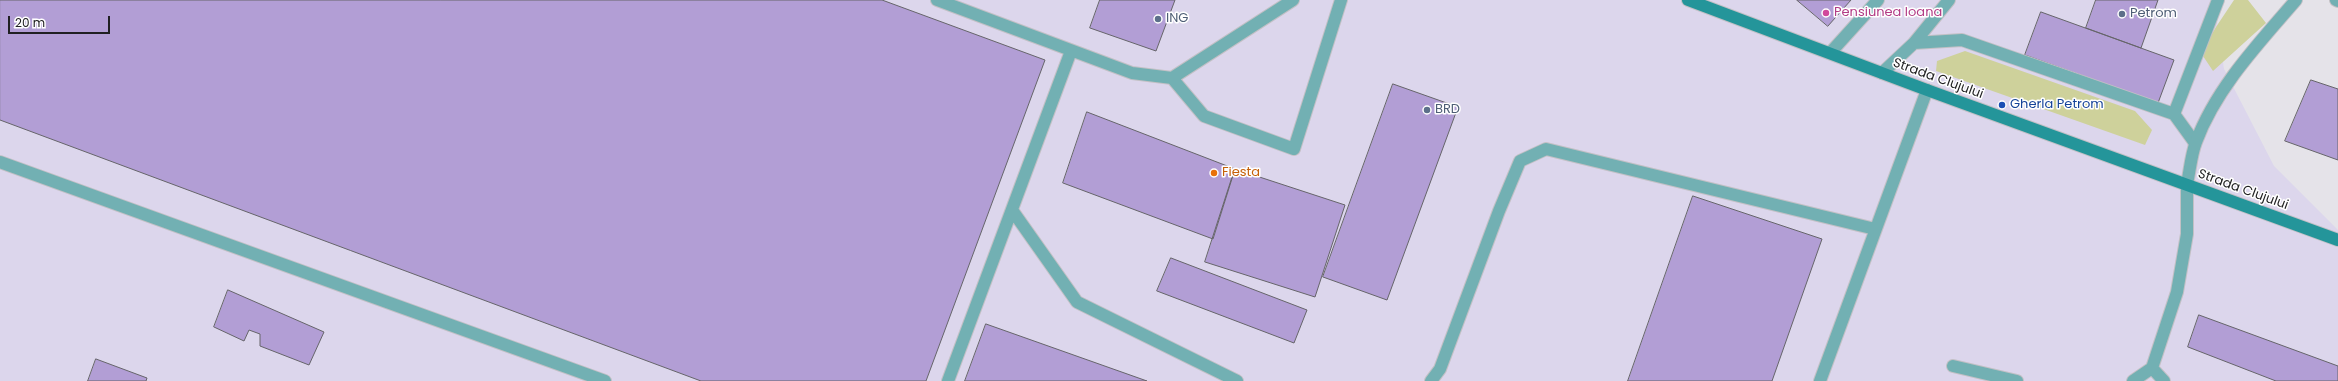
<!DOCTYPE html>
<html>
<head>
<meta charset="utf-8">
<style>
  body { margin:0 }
  #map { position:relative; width:2338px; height:381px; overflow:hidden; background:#e5e3e9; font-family:Poppins,sans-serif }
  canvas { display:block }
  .scale { position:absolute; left:8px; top:16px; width:102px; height:18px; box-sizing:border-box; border:2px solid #202022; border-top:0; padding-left:5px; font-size:12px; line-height:14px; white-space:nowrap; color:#202022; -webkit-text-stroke:3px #fff; paint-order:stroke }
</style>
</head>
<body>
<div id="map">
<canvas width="2338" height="381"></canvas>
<div class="scale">20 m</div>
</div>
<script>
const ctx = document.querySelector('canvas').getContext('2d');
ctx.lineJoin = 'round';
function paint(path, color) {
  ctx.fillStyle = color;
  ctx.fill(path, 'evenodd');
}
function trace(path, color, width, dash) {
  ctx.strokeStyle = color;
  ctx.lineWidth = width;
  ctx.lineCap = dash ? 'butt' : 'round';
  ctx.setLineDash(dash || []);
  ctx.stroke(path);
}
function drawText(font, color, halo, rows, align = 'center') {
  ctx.font = font + ' Poppins,sans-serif';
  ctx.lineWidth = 3;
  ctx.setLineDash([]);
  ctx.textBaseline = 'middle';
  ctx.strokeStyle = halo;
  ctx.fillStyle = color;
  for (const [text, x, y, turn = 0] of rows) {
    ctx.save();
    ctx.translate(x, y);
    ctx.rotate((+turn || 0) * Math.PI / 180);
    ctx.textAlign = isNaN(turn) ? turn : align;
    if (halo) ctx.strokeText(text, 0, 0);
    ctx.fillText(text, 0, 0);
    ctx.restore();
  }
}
paint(new Path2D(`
  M0,0H2214L2224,69L2274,166L2338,230V381H0Z`), '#dcd6ec');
paint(new Path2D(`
  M2234,0H2248L2266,23L2213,71L2203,56L2205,46L2216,27Z
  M1965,51L2135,111L2152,130L2145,145L1936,71L1937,61Z`), '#ced19b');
const building = new Path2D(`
  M0,0H882L1045,60L926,381H701L0,120Z
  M1100,0H1175L1156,51L1090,28Z
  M1797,0H1851L1828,26Z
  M2096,0H2158L2141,48L2086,28Z
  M2041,12L2174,60L2158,103L2025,55Z
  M2311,80L2338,89V160L2285,141Z
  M1393,84L1458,107L1387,300L1323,277Z
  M1087,112L1235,169L1213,239L1063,183Z
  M1235,169L1345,205L1315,297L1205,262Z
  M1693,196L1822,239L1772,381H1628Z
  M1171,258L1307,310L1294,343L1157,291Z
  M228,290L324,332L309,365L260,346V334L249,330L244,341L214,327Z
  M2199,315L2338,366V381H2276L2188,347Z
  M986,324L1147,381H965Z
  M96,359L147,378L146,381H88Z`);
paint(building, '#b29ed5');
trace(building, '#66656a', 1);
const service = new Path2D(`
  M937,0L1132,73L1172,78L1293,0
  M2336,0L2338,1
  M1914,43L1949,0
  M1831,52L1878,0
  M1882,73L1914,43L1962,40L2174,114L2195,143
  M1172,78L1204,116L1294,149L1341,0
  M2174,114L2218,0
  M0,162L605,381
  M1012,210L1077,302L1237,381
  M1953,366L2017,381
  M948,381L1071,51
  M1431,381L1440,369L1499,211L1520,161L1546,149L1875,229
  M1820,381L1927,90
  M2133,381L2152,368
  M2164,381L2152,368L2177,292L2187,234V184`);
const minor = new Path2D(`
  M2187,184C2190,170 2191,155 2196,142C2216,88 2259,43 2296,0`);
const secondary = new Path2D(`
  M1688,0L1927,90L2338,240`);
trace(service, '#c2c0c5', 14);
trace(minor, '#c2c0c5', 14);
trace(secondary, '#c2c0c5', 14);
trace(service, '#72b0b3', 12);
trace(minor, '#72b0b3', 12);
trace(secondary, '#24959a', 12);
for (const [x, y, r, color] of [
  [1826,13,4,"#d1479c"],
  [2122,14,4,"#5c6f8a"],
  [1158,19,4,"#5c6f8a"],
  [2002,105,4,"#1a4fb4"],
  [1427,110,4,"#5c6f8a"],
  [1214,173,4,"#e8710a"]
]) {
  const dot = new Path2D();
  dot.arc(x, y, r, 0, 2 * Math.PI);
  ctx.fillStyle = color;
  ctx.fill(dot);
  trace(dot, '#fff', 1.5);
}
drawText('13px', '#b23c85', '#fff', [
  ["Pensiunea Ioana",1834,13]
], 'left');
drawText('13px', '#4e5e75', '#fff', [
  ["Petrom",2130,14],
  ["ING",1166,19],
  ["BRD",1435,110]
], 'left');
drawText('13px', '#202022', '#fff', [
  ["Strada Clujului",1938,79,20],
  ["Strada Clujului",2243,190,20]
]);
drawText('13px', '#164399', '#fff', [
  ["Gherla Petrom",2010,105]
], 'left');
drawText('13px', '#c56008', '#fff', [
  ["Fiesta",1222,173]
], 'left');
</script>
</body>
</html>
